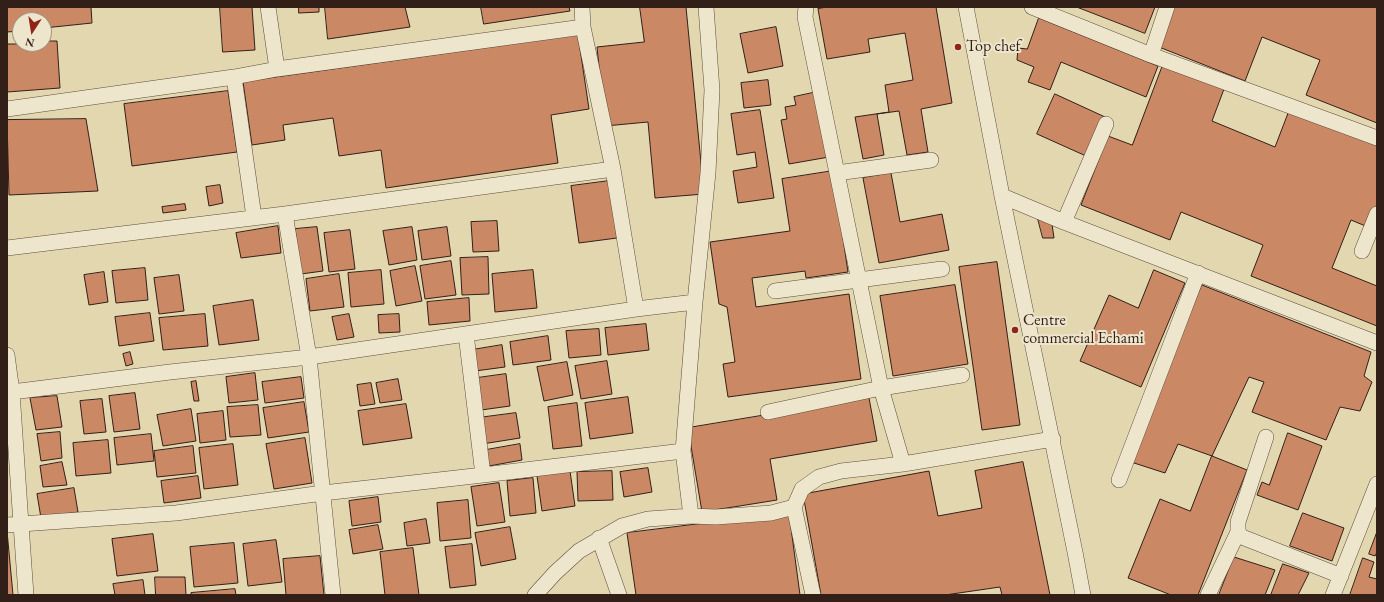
<!DOCTYPE html>
<html>
<head>
<meta charset="utf-8">
<style>
  body { margin:0 }
  #map { position:relative; width:1384px; height:602px; overflow:hidden; background:#e3d7b0; font-family:"EB Garamond",serif }
  canvas { display:block }
  .frame { position:absolute; inset:0; border:8px solid #321f18; pointer-events:none }
  .north { position:absolute; left:12px; top:12px; width:40px; height:40px; box-sizing:border-box; background:#ede5cc; border:1px solid #a29684; border-radius:50%; rotate:192deg; font-size:11px; font-weight:700; line-height:16px; text-align:center; color:#321f18 }
  .north::after { content:''; display:block; margin:auto; width:14px; height:18px; background:#8f2418; clip-path:polygon(50% 0,100% 100%,50% 72%,0 100%) }
</style>
</head>
<body>
<div id="map">
<canvas width="1384" height="602"></canvas>
<div class="frame"></div>
<div class="north">N</div>
</div>
<script>
const ctx = document.querySelector('canvas').getContext('2d');
ctx.lineJoin = 'round';
function paint(path, color) {
  ctx.fillStyle = color;
  ctx.fill(path, 'evenodd');
}
function trace(path, color, width, dash) {
  ctx.strokeStyle = color;
  ctx.lineWidth = width;
  ctx.lineCap = dash ? 'butt' : 'round';
  ctx.setLineDash(dash || []);
  ctx.stroke(path);
}
function drawText(font, color, halo, rows, align = 'center') {
  ctx.font = font + ' "EB Garamond",serif';
  ctx.lineWidth = 4;
  ctx.setLineDash([]);
  ctx.textBaseline = 'middle';
  ctx.strokeStyle = halo;
  ctx.fillStyle = color;
  for (const [text, x, y, turn = 0] of rows) {
    ctx.save();
    ctx.translate(x, y);
    ctx.rotate((+turn || 0) * Math.PI / 180);
    ctx.textAlign = isNaN(turn) ? turn : align;
    if (halo) ctx.strokeText(text, 0, 0);
    ctx.fillText(text, 0, 0);
    ctx.restore();
  }
}
const building = new Path2D(`
  M7,7H91L92,23L44,28V20H20V31L7,32Z
  M220,7H252L255,50L223,52Z
  M299,7H319V12L299,13Z
  M325,7H405L410,27L328,39Z
  M481,7H569L570,11L484,24Z
  M640,7H686L704,194L655,198L648,122L605,126L597,47L644,42Z
  M827,7H936L952,103L921,109L928,152L907,155L899,111L877,114L884,155L863,159L855,117L889,112L885,85L913,80L905,33L868,39L870,52L827,59L818,9Z
  M1077,7H1155L1145,33Z
  M1175,7H1377V123L1306,95L1320,60L1262,37L1245,81L1159,47Z
  M1039,18L1158,66L1146,97L1061,62L1050,90L1028,82L1034,67L1017,60L1018,48L1027,49Z
  M776,27L783,66L748,73L740,34Z
  M578,35L589,109L551,115L558,163L386,188L381,150L339,156L333,118L283,125L285,140L252,145L243,82Z
  M44,41H57L60,88L7,92V44H44Z
  M1163,65L1224,89L1212,121L1275,147L1290,108L1377,142V204L1368,227L1351,220L1332,268L1377,286V326L1251,276L1263,245L1181,212L1170,240L1081,205L1108,136L1132,145Z
  M768,80L771,105L744,108L741,83Z
  M228,91L237,152L132,166L124,104Z
  M817,92L829,157L789,164L781,120L787,119L785,107L796,105L794,97Z
  M1055,94L1105,117L1086,156L1037,134Z
  M760,110L774,198L738,203L733,171L757,167L755,152L737,155L731,114Z
  M86,119L98,191L9,195L7,120Z
  M833,171L848,272L806,278L805,271L752,278L756,307L849,294L861,379L728,397L723,364L735,362L727,307L719,304L710,242L790,231L782,179Z
  M891,173L900,222L942,214L949,250L879,263L863,178Z
  M609,181L617,238L579,243L571,186Z
  M220,185L223,203L209,206L206,187Z
  M185,204L186,210L163,213L162,207Z
  M1038,219L1052,224L1054,238H1043Z
  M497,221L499,251L473,252L471,222Z
  M278,226L281,253L241,258L236,233Z
  M317,227L323,271L301,274L295,229Z
  M412,227L417,260L389,265L383,231Z
  M447,227L451,256L422,260L418,231Z
  M350,230L355,269L329,272L324,233Z
  M488,257L489,294L462,295L460,258Z
  M451,261L456,295L425,299L420,266Z
  M997,262L1020,425L982,430L959,267Z
  M415,266L422,301L396,306L390,271Z
  M145,268L148,300L116,303L112,271Z
  M381,270L384,304L351,307L348,273Z
  M533,270L537,308L495,312L492,274Z
  M1154,270L1185,283L1141,387L1080,361L1109,295L1138,308Z
  M104,272L108,302L89,305L84,275Z
  M339,274L344,307L310,311L306,279Z
  M179,275L184,311L159,314L154,278Z
  M955,285L968,364L893,376L880,296Z
  M1202,285L1371,352L1364,376L1372,382L1360,411L1340,407L1326,440L1252,412L1264,382L1249,377L1212,456L1178,444L1165,473L1131,462Z
  M469,298L470,321L429,325L427,302Z
  M253,300L259,340L219,345L213,306Z
  M150,313L154,341L119,346L115,317Z
  M205,314L208,346L163,350L159,318Z
  M349,314L354,337L337,340L332,317Z
  M399,314L400,332L379,333L378,315Z
  M646,324L649,350L608,355L605,328Z
  M599,329L601,355L569,358L566,331Z
  M548,336L551,360L513,365L510,342Z
  M502,345L505,367L475,371L472,350Z
  M130,352L133,364L126,366L123,354Z
  M607,361L612,394L581,399L575,366Z
  M567,362L573,395L544,401L537,367Z
  M255,373L258,400L229,403L226,377Z
  M506,374L510,406L481,410L477,378Z
  M301,377L304,398L265,403L262,382Z
  M398,379L402,400L380,403L376,383Z
  M196,381L199,401H194L191,382Z
  M371,383L375,404L360,406L357,385Z
  M135,393L140,429L114,432L109,396Z
  M57,396L62,427L36,430L30,398Z
  M628,397L633,433L590,439L585,403Z
  M869,398L877,441L770,459L777,500L702,512L688,428Z
  M102,399L106,432L84,434L80,401Z
  M304,402L309,432L268,438L263,408Z
  M577,403L582,446L553,449L548,407Z
  M406,404L412,438L363,445L358,411Z
  M258,405L261,435L230,437L227,407Z
  M191,409L196,441L163,446L157,415Z
  M223,411L226,440L200,443L197,414Z
  M516,413L520,438L482,444L478,418Z
  M60,432L62,458L41,461L37,434Z
  M1288,433L1322,446L1298,510L1257,495L1262,482L1269,485Z
  M151,434L154,461L117,465L114,438Z
  M305,438L312,483L274,489L266,444Z
  M108,440L111,473L76,476L73,443Z
  M233,444L238,485L204,489L199,448Z
  M520,444L522,460L489,466L486,450Z
  M193,446L196,473L157,477L154,451Z
  M1212,456L1247,470L1198,595H1171L1128,578L1160,499L1190,511Z
  M62,462L67,485L43,487L40,466Z
  M1023,462L1050,595H1002L1000,587L945,595H821L803,494L929,471L938,516L982,508L975,471Z
  M648,468L652,492L624,497L620,472Z
  M570,471L575,506L542,511L537,476Z
  M612,471L613,500L578,501L577,472Z
  M198,476L201,498L164,503L161,481Z
  M533,478L536,513L510,516L507,481Z
  M499,483L505,522L477,526L471,487Z
  M74,488L78,512L41,518L37,494Z
  M378,497L381,522L352,526L349,501Z
  M468,500L471,538L440,541L437,503Z
  M789,513L800,595H636L627,533Z
  M1303,513L1344,528L1332,561L1290,546Z
  M426,519L430,543L407,546L404,523Z
  M378,525L383,549L353,554L349,530Z
  M510,527L516,559L481,566L475,533Z
  M7,531L13,595H7Z
  M1377,532V552L1375,556L1369,554Z
  M153,534L158,571L117,576L112,539Z
  M276,540L282,582L248,586L243,544Z
  M234,543L238,583L194,587L190,547Z
  M472,544L476,585L450,588L445,547Z
  M413,548L419,595H385L380,552Z
  M320,556L324,595H286L283,559Z
  M1234,557L1275,570L1265,595H1219Z
  M1363,558L1374,562L1369,577L1377,579V595H1350Z
  M1283,564L1309,573L1298,595H1271Z
  M155,577H185L186,595H156Z
  M143,580L145,595H115L113,584Z
  M235,589L236,595H191V593Z`);
paint(building, '#ca8864');
trace(building, '#321f18', 1);
const minor = new Path2D(`
  M268,7L277,69
  M582,7L583,27L613,169L636,309
  M806,7L805,17L881,388L903,464
  M966,7L1002,196L1075,552L1083,595
  M1032,7L1151,55L1377,138
  M1151,55L1167,7
  M234,77L254,217
  M7,109L234,77L277,69L583,27
  M837,173L931,160
  M1002,196L1064,222L1377,343
  M285,214L309,357L333,595
  M1064,222L1106,124
  M7,248L285,214L613,169
  M1362,251L1377,214
  M775,291L942,269
  M466,334L483,475
  M7,355L12,392L21,524L176,513L323,493L483,475L683,451
  M12,392L170,372L309,357L636,309L695,302
  M768,412L881,388L962,375
  M1266,437L1238,522V532L1242,537L1341,576
  M1119,480L1198,273
  M691,516L683,451L695,302L708,173L712,90L706,7
  M7,525L21,524L26,595
  M599,538L619,595
  M535,595L555,573L579,551L622,526L648,519L691,516L716,517L771,513L794,507
  M813,595L794,507L802,489L819,477L841,471L903,464L1053,439
  M1208,595L1238,532
  M1333,595L1377,484`);
trace(minor, '#5e4d3e', 16);
trace(minor, '#ede5cc', 15);
for (const [x, y, r, color] of [
  [958,47,4,"#8f2418"],
  [1015,330,4,"#8f2418"]
]) {
  const dot = new Path2D();
  dot.arc(x, y, r, 0, 2 * Math.PI);
  ctx.fillStyle = color;
  ctx.fill(dot);
  trace(dot, '#ede5cc', 1.5);
}
drawText('16px', '#321f18', '#ede5cc', [
  ["Top chef",966,47],
  ["Centre",1023,321],
  ["commercial Echami",1023,339]
], 'left');
</script>
</body>
</html>
